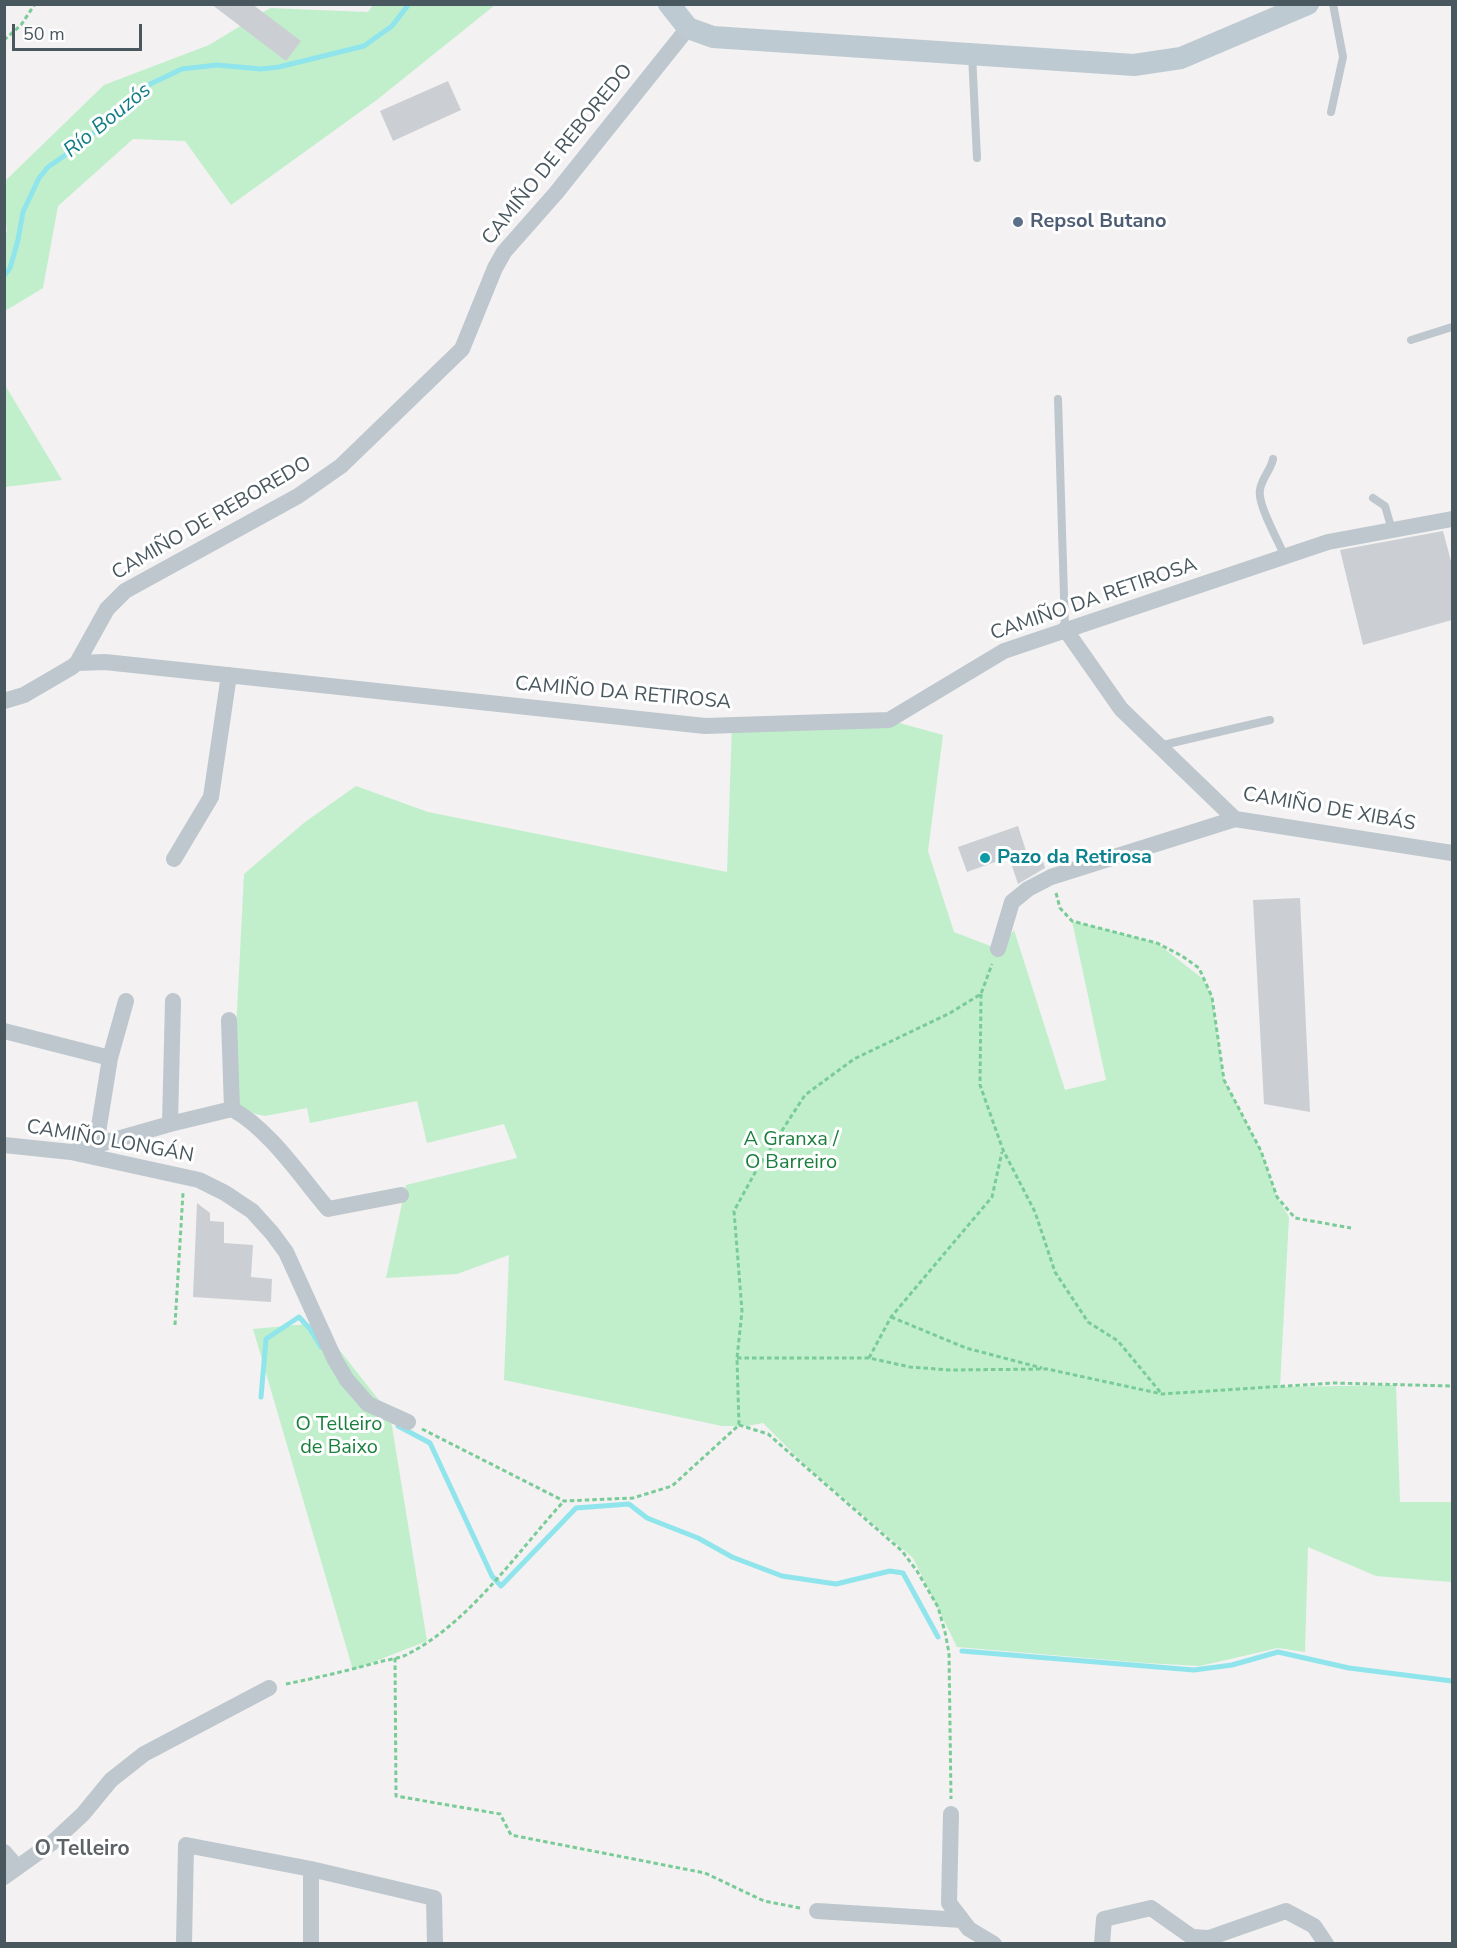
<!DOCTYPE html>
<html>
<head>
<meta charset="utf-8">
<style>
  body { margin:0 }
  #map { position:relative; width:1457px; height:1948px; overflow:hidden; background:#f3f1f1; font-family:"Nunito Sans",sans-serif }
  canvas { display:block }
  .frame { position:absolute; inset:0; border:6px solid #49575e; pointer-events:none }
  .scale { position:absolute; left:12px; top:24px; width:130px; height:27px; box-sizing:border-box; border:3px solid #49575e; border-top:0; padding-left:8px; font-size:18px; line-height:21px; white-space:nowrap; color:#49575e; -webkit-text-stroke:4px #fff; paint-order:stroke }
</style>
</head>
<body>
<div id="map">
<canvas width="1457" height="1948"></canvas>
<div class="frame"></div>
<div class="scale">50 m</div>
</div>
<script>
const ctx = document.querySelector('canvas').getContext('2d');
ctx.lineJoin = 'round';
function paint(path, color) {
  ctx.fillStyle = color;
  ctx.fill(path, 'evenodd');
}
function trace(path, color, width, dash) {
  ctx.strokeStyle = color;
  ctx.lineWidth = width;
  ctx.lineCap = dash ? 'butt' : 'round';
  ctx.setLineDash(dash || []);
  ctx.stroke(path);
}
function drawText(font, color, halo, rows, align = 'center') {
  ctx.font = font + ' "Nunito Sans",sans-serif';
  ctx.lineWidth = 6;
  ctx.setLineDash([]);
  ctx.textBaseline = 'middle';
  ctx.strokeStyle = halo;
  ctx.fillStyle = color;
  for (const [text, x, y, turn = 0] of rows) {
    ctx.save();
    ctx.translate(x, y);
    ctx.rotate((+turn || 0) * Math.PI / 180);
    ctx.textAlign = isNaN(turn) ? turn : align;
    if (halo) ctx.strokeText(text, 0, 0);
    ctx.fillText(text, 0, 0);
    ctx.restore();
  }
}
paint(new Path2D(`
  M373,5H495L378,99L231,205L185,141L133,139L58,206L43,288L5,311L4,233L7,232L5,215V181L104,85L209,45L270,8L368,12Z
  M5,385L62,480L5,487Z
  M889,720L943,735L928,851L954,932L998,949L1014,930L1065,1090L1106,1080L1072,921L1157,943L1203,979L1212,997L1224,1080L1261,1151L1277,1197L1289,1217L1280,1387L1396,1385L1400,1502H1451V1582L1376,1576L1308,1547L1305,1652L1278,1648L1200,1666L1145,1663L957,1647L913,1558L806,1466L763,1423L747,1426H722L504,1380L509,1255L457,1274L386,1278L406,1185L517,1158L504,1124L427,1143L417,1101L310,1123L307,1108L265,1116L232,1109L244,874L305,822L356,786L428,812L727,872L732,725Z
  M318,1323L390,1414L427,1641L353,1670L253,1329Z`), '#c1efcc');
trace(new Path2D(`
  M4,276L10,268L18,240L23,212L39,178L48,167L80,145L146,86L182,69L217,65L261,69L279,67L364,46L392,26L409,4
  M261,1397L266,1339L299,1317L310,1329L321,1347
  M398,1426L430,1443L492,1576L501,1586L576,1508L629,1504L647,1518L698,1538L732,1557L782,1576L836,1584L890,1571L903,1573L938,1637
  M962,1651L1194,1670L1232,1665L1278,1652L1349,1668L1452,1681`), '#8fe5eb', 5);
paint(new Path2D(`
  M211,4H252L301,41L286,61Z
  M448,81L461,110L393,141L380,111Z
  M1443,531L1452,565V620L1363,645L1340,550Z
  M1018,826L1027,854L1031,852L1035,864L1043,861L1045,868L1018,884L1009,857L967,872L958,847Z
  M1300,898L1310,1112L1264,1104L1253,900Z
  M197,1203L210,1213V1221L224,1222V1243L253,1245L251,1277L272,1279L271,1302L193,1297Z`), '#cbcfd3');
trace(new Path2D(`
  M4,40L21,25L35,4
  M1056,893L1060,908L1072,921L1157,943L1182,956L1199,968L1212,997L1224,1080L1261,1151L1277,1197L1295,1218L1351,1228
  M981,994L980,1085L1003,1150L1035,1212L1055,1272L1088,1322L1118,1341L1161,1393
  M891,1317L966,1348L1042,1368
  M175,1325L183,1193
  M737,1358H869L910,1367L950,1370L1047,1369L1162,1394L1333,1383L1452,1386
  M869,1358L891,1317L992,1197L1002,1152
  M739,1425L768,1434L902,1551L917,1571L938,1607L945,1632L949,1653L951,1799
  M422,1429L564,1501L633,1498L672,1486L739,1425L737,1358L742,1311L734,1211L757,1169L805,1095L854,1059L950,1013L981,994L992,964
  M395,1658L396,1796L500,1814L511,1835L705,1873L764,1901L800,1908
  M286,1684C316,1678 346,1671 375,1663C385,1660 397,1659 406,1655C470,1623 517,1552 564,1501`), '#79cc97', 3, [4.5, 3]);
trace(new Path2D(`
  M972,54L977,158
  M1331,112L1343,57L1333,4
  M1411,340L1452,327
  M1058,399L1065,629
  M1273,459C1271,470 1261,479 1260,490C1257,504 1279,542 1285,557
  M1373,498L1385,506L1392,530
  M1159,746L1270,720`), '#bdc7cd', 8);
trace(new Path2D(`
  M1065,629L1121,709L1235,819L1452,853
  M77,663L105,662L705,726L889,720L1004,651L1328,542L1452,519
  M4,701L24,695L72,667L77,663L107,609L125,591L298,496L341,466L462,349L495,268L504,252L556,193L688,28
  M174,859L211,797L229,675
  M998,949L1012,902L1028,889L1051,877L1235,819
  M229,1020L232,1109
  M4,1031L110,1058L96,1145
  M110,1058L126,1001
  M170,1124L173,1001
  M4,1145L71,1152L199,1180L225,1193L252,1211L272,1233L286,1252L335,1360L347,1380L368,1404L408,1422
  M75,1151L170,1124L232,1109C269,1129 300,1176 328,1209L401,1195
  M951,1814L949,1903L969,1929L994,1944
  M4,1852L17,1867
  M4,1877L53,1842L83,1814L111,1780L144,1754L269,1688
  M817,1911L962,1920
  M184,1944L186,1845L311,1869L434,1898L435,1944
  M311,1944V1869
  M1102,1944L1104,1919L1151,1908L1192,1937L1209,1938L1286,1911L1314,1926L1326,1944`), '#bdc7cd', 16);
trace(new Path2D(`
  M669,4L688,28L713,37L1134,65L1181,58L1308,4`), '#bdcad2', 22);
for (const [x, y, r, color] of [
  [1018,222,6,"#5c6f8a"],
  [985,858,6,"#0f9aa8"]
]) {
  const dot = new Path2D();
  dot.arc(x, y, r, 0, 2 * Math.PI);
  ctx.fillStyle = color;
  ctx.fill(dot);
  trace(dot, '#fff', 2);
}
drawText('20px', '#49575e', '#fff', [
  ["CAMIÑO DE REBOREDO",558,155,-51],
  ["CAMIÑO DE REBOREDO",212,519,-30],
  ["CAMIÑO DA RETIROSA",1094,600,-19],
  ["CAMIÑO DA RETIROSA",623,694,5],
  ["CAMIÑO DE XIBÁS",1329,810,10],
  ["CAMIÑO LONGÁN",110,1142,10]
]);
drawText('bold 20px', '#4e5e75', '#fff', [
  ["Repsol Butano",1030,222]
], 'left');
drawText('bold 20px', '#0d838f', '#fff', [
  ["Pazo da Retirosa",997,858]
], 'left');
drawText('20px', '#1a7f3d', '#fff', [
  ["A Granxa /",791,1140],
  ["O Barreiro",791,1163],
  ["O Telleiro",339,1425],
  ["de Baixo",339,1448]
]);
drawText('italic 21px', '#107d84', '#fff', [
  ["Río Bouzós",108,121,-39]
]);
drawText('bold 21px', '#5d6266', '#fff', [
  ["O Telleiro",82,1850]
]);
</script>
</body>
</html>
